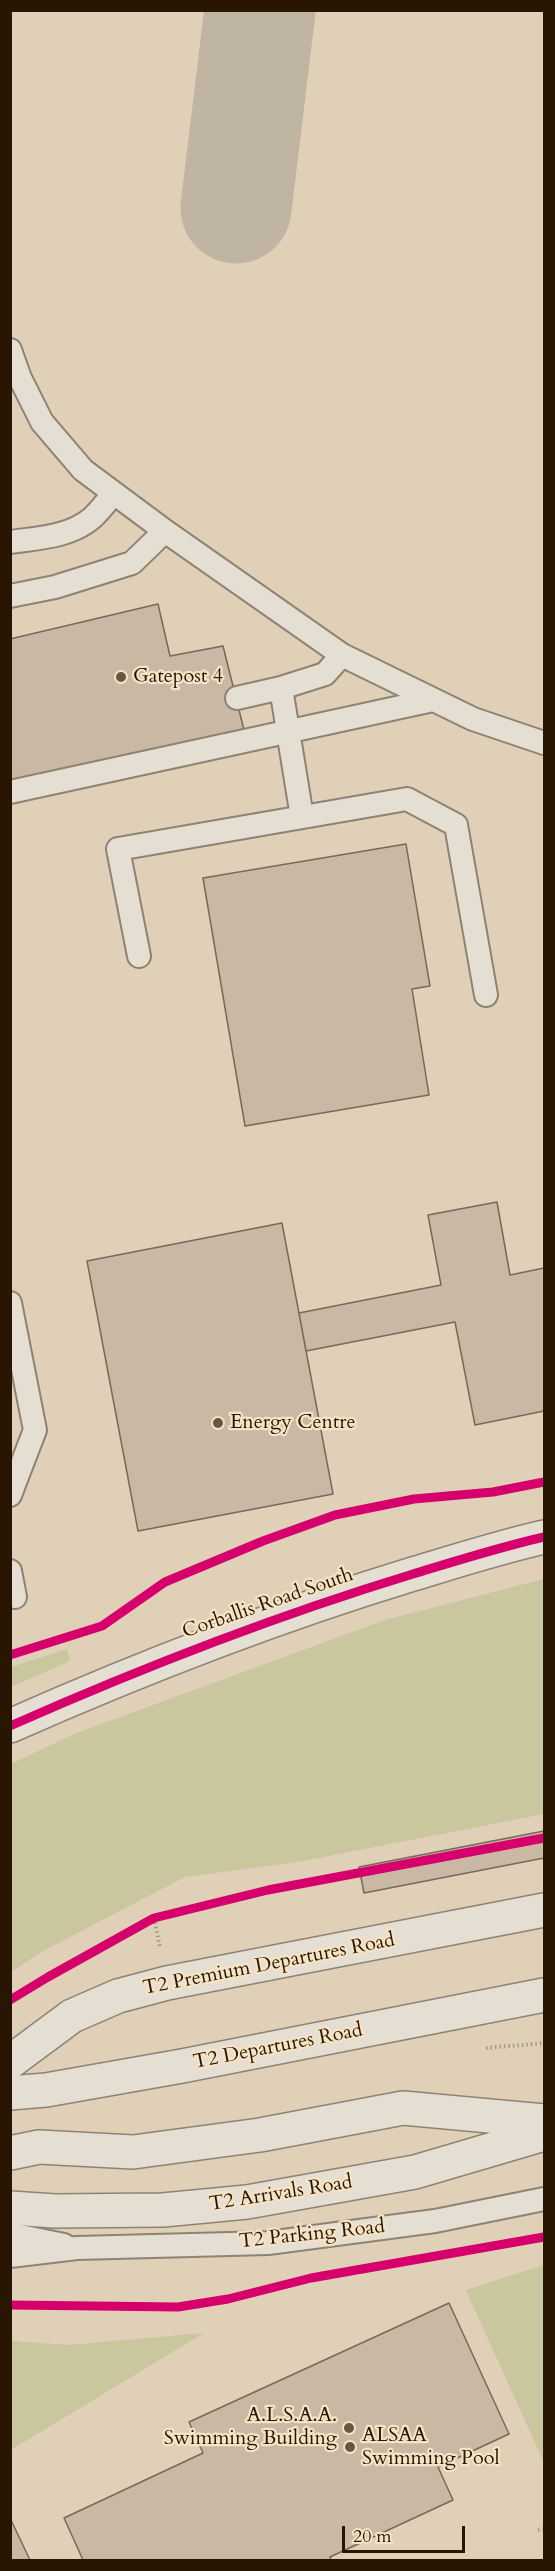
<!DOCTYPE html>
<html>
<head>
<meta charset="utf-8">
<style>
  body { margin:0 }
  #map { position:relative; width:555px; height:2571px; overflow:hidden; background:#e0d0b8; font-family:Cardo,serif }
  canvas { display:block }
  .frame { position:absolute; inset:0; border:12px solid #291602; pointer-events:none }
  .scale { position:absolute; left:342px; top:2526px; width:123px; height:27px; box-sizing:border-box; border:3px solid #291602; border-top:0; padding-left:8px; font-size:18px; line-height:21px; white-space:nowrap; color:#291602; -webkit-text-stroke:4px #f6e3c6; paint-order:stroke }
</style>
</head>
<body>
<div id="map">
<canvas width="555" height="2571"></canvas>
<div class="frame"></div>
<div class="scale">20 m</div>
</div>
<script>
const ctx = document.querySelector('canvas').getContext('2d');
ctx.lineJoin = 'round';
function paint(path, color) {
  ctx.fillStyle = color;
  ctx.fill(path, 'evenodd');
}
function trace(path, color, width, dash) {
  ctx.strokeStyle = color;
  ctx.lineWidth = width;
  ctx.lineCap = dash ? 'butt' : 'round';
  ctx.setLineDash(dash || []);
  ctx.stroke(path);
}
function drawText(font, color, halo, rows, align = 'center') {
  ctx.font = font + ' Cardo,serif';
  ctx.lineWidth = 4.5;
  ctx.setLineDash([]);
  ctx.textBaseline = 'middle';
  ctx.strokeStyle = halo;
  ctx.fillStyle = color;
  for (const [text, x, y, turn = 0] of rows) {
    ctx.save();
    ctx.translate(x, y);
    ctx.rotate((+turn || 0) * Math.PI / 180);
    ctx.textAlign = isNaN(turn) ? turn : align;
    if (halo) ctx.strokeText(text, 0, 0);
    ctx.fillText(text, 0, 0);
    ctx.restore();
  }
}
paint(new Path2D(`
  M544,1579V1814L298,1862L185,1877L41,1952L11,1972V1764L74,1734L385,1620Z
  M67,1649L70,1661L11,1687V1667Z
  M544,2265V2463L466,2290Z
  M204,2333L11,2450V2341L69,2345Z`), '#cac69e');
trace(new Path2D(`
  M236,208L260,10`), '#c0b4a3', 111);
const building = new Path2D(`
  M158,604L170,656L223,646L246,738L10,791V639Z
  M406,844L430,986L412,989L429,1095L245,1126L203,878Z
  M497,1202L510,1275L544,1268V1411L475,1425L455,1322L306,1351L299,1313L441,1285L428,1215Z
  M282,1223L333,1494L138,1531L87,1261Z
  M544,1831V1858L364,1893L359,1867Z
  M449,2303L509,2434L438,2467L453,2500L330,2557L331,2560H83L64,2518L203,2453L189,2422Z
  M10,2518L30,2560H10Z`);
paint(building, '#cab7a4');
trace(building, '#746a5b', 1.5);
const lane = new Path2D(`
  M10,350L20,378L42,422L83,470L165,531L342,655L473,719L544,743
  M10,542C38,538 70,537 92,518C100,511 107,501 114,493
  M10,596L55,587L132,563L165,531
  M281,688L302,817
  M237,698L281,688L325,674L342,655
  M10,792L433,700
  M139,956L118,849L407,799L456,825L486,995
  M10,1303L35,1430L10,1495
  M10,1571L15,1597
  M10,2234L64,2245
  M10,2256L77,2248L268,2243L435,2221L544,2199`);
const street = new Path2D(`
  M10,1726C141,1668 275,1616 413,1574C456,1561 500,1547 544,1537
  M10,2062L72,2016L118,1996L167,1983L544,1910
  M10,2093L46,2090L182,2066L544,1995
  M10,2153L39,2147L133,2152L260,2135L403,2108L544,2121
  M10,2208L55,2211L163,2210L247,2202L415,2172L544,2134`);
trace(lane, '#8e8373', 26);
trace(street, '#8e8373', 36);
trace(new Path2D(`
  M154,1918L160,1947
  M486,2048L544,2043
  M538,2530L544,2529`), '#a1998e', 4, [1.5, 3]);
trace(lane, '#e5ded2', 22);
trace(street, '#e5ded2', 33);
trace(new Path2D(`
  M10,1655L102,1626L165,1582L263,1541L335,1515L414,1499L493,1492L544,1482
  M10,1726C141,1668 275,1616 413,1574C456,1561 500,1547 544,1537
  M10,2000L48,1977L154,1918L268,1890L544,1838
  M10,2305L178,2307L228,2299L311,2278L544,2237`), '#d6006c', 9);
for (const [x, y, r, color] of [
  [121,677,6,"#695742"],
  [218,1423,6,"#695742"],
  [349,2428,6,"#695742"],
  [350,2447,6,"#695742"]
]) {
  const dot = new Path2D();
  dot.arc(x, y, r, 0, 2 * Math.PI);
  ctx.fillStyle = color;
  ctx.fill(dot);
  trace(dot, '#f6e3c6', 2);
}
drawText('20px', '#291602', '#f6e3c6', [
  ["Gatepost 4",133,677],
  ["Energy Centre",230,1423],
  ["A.L.S.A.A.",337,2416,"right"],
  ["Swimming Building",337,2439,"right"],
  ["ALSAA",362,2436],
  ["Swimming Pool",362,2459]
], 'left');
drawText('20px', '#291602', '#f6e3c6', [
  ["Corballis Road South",268,1604,-19],
  ["T2 Premium Departures Road",269,1965,-11],
  ["T2 Departures Road",278,2047,-11],
  ["T2 Arrivals Road",281,2194,-9],
  ["T2 Parking Road",312,2235,-6]
]);
</script>
</body>
</html>
